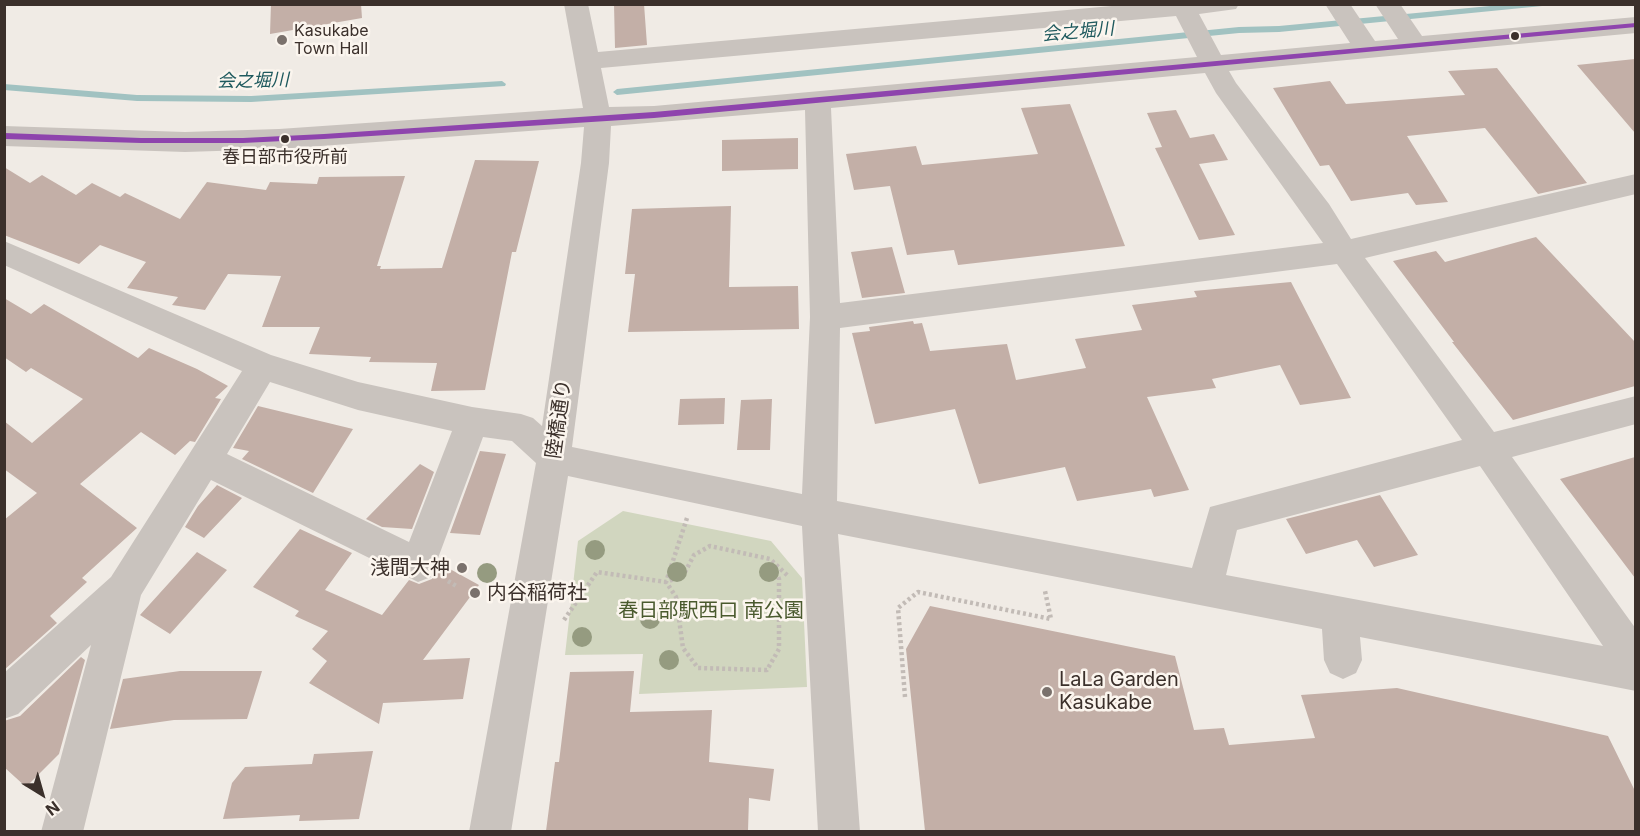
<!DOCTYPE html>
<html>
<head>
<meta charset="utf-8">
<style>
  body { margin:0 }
  #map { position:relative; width:1640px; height:836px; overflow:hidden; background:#f0ebe5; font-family:Inter,sans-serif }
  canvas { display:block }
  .frame { position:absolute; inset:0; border:6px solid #3b302b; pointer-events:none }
  .north { position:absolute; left:12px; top:764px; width:60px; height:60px; -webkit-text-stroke:4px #fbf5ee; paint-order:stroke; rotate:143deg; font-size:16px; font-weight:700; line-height:24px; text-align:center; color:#3b302b }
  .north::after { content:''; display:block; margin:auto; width:21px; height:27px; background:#3b302b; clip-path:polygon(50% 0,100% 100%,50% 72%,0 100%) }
</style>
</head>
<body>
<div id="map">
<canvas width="1640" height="836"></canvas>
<div class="frame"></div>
<div class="north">N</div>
</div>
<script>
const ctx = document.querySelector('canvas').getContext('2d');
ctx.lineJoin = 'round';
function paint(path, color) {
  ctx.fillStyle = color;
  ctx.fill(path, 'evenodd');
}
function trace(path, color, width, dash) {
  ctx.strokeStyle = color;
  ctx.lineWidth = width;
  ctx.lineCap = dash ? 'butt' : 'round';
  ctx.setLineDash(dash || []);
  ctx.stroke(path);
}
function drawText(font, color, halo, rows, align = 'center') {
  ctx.font = font + ' Inter,"Noto Sans JP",sans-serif';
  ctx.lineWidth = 5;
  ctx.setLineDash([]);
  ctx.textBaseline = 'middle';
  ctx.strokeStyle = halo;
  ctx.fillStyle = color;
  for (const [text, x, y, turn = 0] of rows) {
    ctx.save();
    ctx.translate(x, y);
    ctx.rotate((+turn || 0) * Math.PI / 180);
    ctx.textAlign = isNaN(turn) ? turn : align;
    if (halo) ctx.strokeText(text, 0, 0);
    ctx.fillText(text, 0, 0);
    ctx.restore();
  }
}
paint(new Path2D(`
  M623,511L771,541L802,578L807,687L639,694L643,654L565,655L578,541Z`), '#d1d6bf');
paint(new Path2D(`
  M1511,4H1546L1542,6L1279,32L1239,33L617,95L613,92L617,89L1239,27L1279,26Z
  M502,81L506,84L505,86L251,102L137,101L4,90V84L137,95L251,96Z`), '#a1c2c1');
paint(new Path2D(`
  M271,4H361L362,18L270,34Z
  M614,4H644L647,45L615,48Z
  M1635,59V133L1577,65Z
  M1497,68L1587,183L1538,194L1485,128L1407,136L1448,202L1416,205L1408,193L1351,201L1329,165L1320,166L1273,88L1330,81L1346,104L1465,95L1448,71Z
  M1070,104L1125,246L958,265L954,250L907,255L890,186L854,190L846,154L916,146L922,165L1038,154L1021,108Z
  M1176,110L1190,138L1214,134L1228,160L1199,164L1235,235L1199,240L1155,148L1162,147L1147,113Z
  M798,138V169L722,171V140Z
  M475,160L539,161L516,252H512L485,390L431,391L437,363L369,362L371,357L309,354L320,327H262L281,276L228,274L205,310L172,305L178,297L127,288L146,262L100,245L79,264L4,235V167L30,183L42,175L76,195L92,183L120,197L125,193L180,219L207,182L266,190L270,182L317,184L319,177L405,176L377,266H381L380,269L442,268Z
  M731,206L729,287L798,286L799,329L628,332L635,274H625L632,209Z
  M1536,237L1635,342V386L1513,420L1452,342H1454L1393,261L1436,251L1445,262Z
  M892,247L905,293L862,298L851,252Z
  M1291,282L1351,398L1300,405L1280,365L1212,379L1216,388L1147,397L1189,490L1154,497L1151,489L1077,501L1065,467L979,484L955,409L875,424L852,333L870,331L869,327L913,321L914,324L922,323L930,351L1007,344L1016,380L1086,368L1075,339L1142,330L1132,305L1197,297L1194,291Z
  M4,298L31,314L44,304L138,358L149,348L197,369L228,386L215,398L221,399L195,442L190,441L175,455L141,432L80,484L137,528L82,578L87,582L50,616L57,623L4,670V520L37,493L4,469V421L32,443L83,399L31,368L26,372L4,357Z
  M725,398L724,424L678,425L680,399Z
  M772,399L770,450H737L741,400Z
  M258,406L353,429L313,493L242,459L249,451L233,448Z
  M480,451L506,454L480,535L450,533Z
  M1635,457V578L1560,479Z
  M420,464L434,472L412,529L382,527L366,519Z
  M217,485L242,498L204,538L185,527L198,506Z
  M1380,495L1418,555L1374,567L1357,540L1306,554L1286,519Z
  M300,529L352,553L325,590L382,615L409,580L419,584L432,579L439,563L479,585L423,660L470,658L463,699L383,703L379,724L309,683L327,661L312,649L328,631L295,616L299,611L253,587Z
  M197,552L227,570L170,634L140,615Z
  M930,606L1175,656L1194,730L1224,728L1229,745L1315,738L1301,695L1397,688L1608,736L1635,791V831H925L906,649Z
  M81,657L85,660L59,754L26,787L4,767V721L20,716Z
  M180,671H262L247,719L174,720L110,729L123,679Z
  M634,671L630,712L712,710L709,762L774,769L770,801L749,798L748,831H546L555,762H559L570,672Z
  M373,751L359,819L299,821L300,815L223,819L232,783L245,767L312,764L314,754Z`), '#c3afa7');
trace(new Path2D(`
  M687,518L666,582L676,597L683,648L698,668L767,670L779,649V579L772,562
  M448,581L458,587
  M564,620L597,572L666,582L683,576L694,555L710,546L770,559L788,576
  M905,697L898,608L918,592L1051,619L1045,591`), '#c2bbb6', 4.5, [3, 3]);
paint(new Path2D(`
  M564,4H588L598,52L1134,4H1239L1236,9L1199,14L1221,55L1350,43L1325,4H1350L1375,41L1398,39L1375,4H1400L1422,36L1636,17V33L1229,71L1236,83L1329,204L1351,239L1636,174V194L1365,258L1494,432L1636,396V424L1512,457L1636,629V691L1360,637L1362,660L1356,673L1343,679L1330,673L1324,660L1322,629L838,534L860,832H818L802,526L568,476L511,832H469L536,463L512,441L483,437L431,577L418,582L211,480L141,595L83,832H41L91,645L18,714L4,719V673L111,577L242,371L4,265V241L271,355L358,382L472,407L521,414L533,418L542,426L581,163L584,127L279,149L185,152L4,146V126L185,132L279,129L583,108ZM1176,16L1197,57L654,106L609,107L601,68ZM1205,73L1216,93L1323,243L840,303L831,108ZM805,110L810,317L802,494L572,447L609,163L611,126ZM1337,264L1462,440L1210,507L1192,568L837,501L840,328ZM270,382L358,410L452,431L409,542L227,454ZM1480,466L1603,646L1226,575L1237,530Z`), '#c9c3be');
paint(new Path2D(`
  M1636,23V27L654,118L324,139L243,143H141L4,139V133L141,138H243L324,134L654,112Z`), '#8e44ad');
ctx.fillStyle = '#959b80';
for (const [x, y] of [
  [595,550],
  [677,572],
  [769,572],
  [487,573],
  [650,619],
  [582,637],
  [669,660]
]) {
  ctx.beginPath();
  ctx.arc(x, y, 10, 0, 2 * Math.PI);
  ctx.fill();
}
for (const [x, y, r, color] of [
  [1515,36,5,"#3b302b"],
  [282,40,6,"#7a716c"],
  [285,139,5,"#3b302b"],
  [462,568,6,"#7a716c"],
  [475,593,6,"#7a716c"],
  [1047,692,6,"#7a716c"]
]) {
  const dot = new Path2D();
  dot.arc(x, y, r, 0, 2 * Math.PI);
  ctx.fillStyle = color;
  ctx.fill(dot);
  trace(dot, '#fbf5ee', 2);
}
drawText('16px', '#3b302b', '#fbf5ee', [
  ["Kasukabe",294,31],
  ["Town Hall",294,49]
], 'left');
drawText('italic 18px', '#1f5a5e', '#fbf5ee', [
  ["会之堀川",1078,32,-5],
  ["会之堀川",253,81,-1]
]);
drawText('18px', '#3b302b', '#fbf5ee', [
  ["春日部市役所前",285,158]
]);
drawText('20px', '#3b302b', '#fbf5ee', [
  ["陸橋通り",559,419,-82]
]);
drawText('20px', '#3b302b', '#fbf5ee', [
  ["浅間大神",450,568,"right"],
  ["内谷稲荷社",487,593],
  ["LaLa Garden",1059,680],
  ["Kasukabe",1059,703]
], 'left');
drawText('20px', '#4a5a2e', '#fbf5ee', [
  ["春日部駅西口 南公園",711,611]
]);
</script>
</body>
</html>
